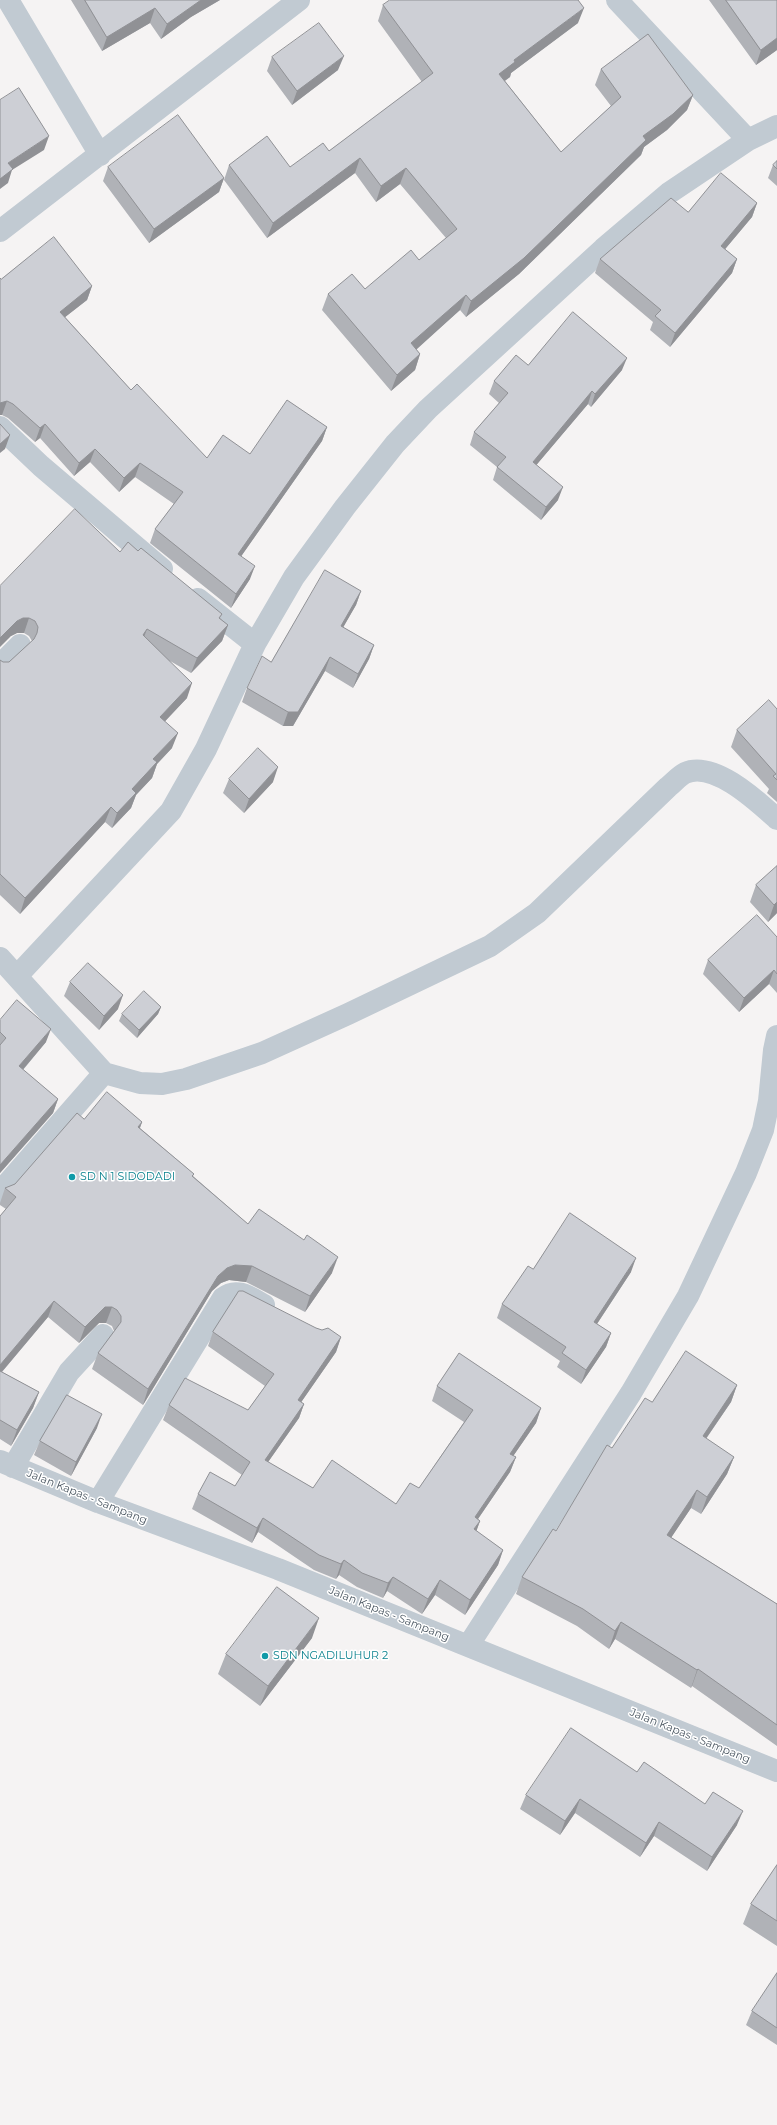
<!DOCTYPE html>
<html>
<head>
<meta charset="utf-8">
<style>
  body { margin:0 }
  canvas { display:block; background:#f5f3f3 }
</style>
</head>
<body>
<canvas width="777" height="2125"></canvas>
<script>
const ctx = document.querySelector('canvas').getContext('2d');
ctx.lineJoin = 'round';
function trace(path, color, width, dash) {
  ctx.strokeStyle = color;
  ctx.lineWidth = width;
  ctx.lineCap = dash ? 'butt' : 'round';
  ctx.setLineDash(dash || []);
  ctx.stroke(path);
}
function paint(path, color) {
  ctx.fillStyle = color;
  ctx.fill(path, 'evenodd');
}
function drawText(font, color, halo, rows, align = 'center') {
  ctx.font = font + ' Montserrat,sans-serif';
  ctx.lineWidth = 3;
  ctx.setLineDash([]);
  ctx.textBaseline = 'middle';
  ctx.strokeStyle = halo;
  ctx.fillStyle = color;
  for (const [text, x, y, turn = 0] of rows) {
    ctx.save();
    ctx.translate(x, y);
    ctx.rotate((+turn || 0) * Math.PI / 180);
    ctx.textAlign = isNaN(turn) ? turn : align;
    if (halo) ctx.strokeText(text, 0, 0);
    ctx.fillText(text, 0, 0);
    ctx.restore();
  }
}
trace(new Path2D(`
  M8,0L100,155
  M617,0L748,140L777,126
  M0,231L299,0
  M0,427L41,466L162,569
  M198,599L255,644
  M0,665L20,645
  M0,958L104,1073L140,1083L162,1084L186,1079L262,1053L348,1014L490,946L537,913L668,787C673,783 679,776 685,773C714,760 758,802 777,819
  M17,976L171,811L206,749L255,644L294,577L345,507L395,444L428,409L603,249L669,193L748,140
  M0,1192L104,1073
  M0,1461L98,1502L278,1569L777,1771
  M13,1467L69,1372L103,1335
  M98,1502L223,1298C237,1287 250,1297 264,1305
  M468,1646L631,1393L688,1296L746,1173L763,1130L769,1101L774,1050L777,1036`), '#c1cad2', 22);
paint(new Path2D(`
  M71,0H220L191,17L161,39L150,23L102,51Z
  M709,0H777V50L756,65Z
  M383,5L578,23L511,73L510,77L505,81L561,152L611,106L595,85L601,69L693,95L687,110L667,130L644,147L641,155L519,274L466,317L460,310L416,349L420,354L415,370L391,391L322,310L328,294L365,289L419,260L446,238L400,184L376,202L355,173L267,238L224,180L229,165L290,167L329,151L422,82L378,21Z
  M272,57L338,70L292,105L267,71Z
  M777,161V186L768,178L773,165Z
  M108,167L224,178L219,192L149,243L103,181Z
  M757,203L752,217L725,249L737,259L732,273L670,347L650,330L653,322L595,273L600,259L688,212Z
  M0,278L1,279L92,286L87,300L65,317L131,390L207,458L250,454L327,427L322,441L241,556L250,579L231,608L150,543L155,529L174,504L135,477L119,492L90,462L74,476L40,438L35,442L8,418L2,415H0Z
  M528,365L622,370L591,407L588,404L536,465L558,500L541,520L493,480L497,467L470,445L474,432L499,403L489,394L494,381Z
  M138,551L222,614L220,618L228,625L222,641L191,673L170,661L187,698L165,721L172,748L157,764L152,778L136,795L131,808L112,828L105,822L20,914L0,895V660L3,662H9L32,641L29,636L24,633H17L11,636L0,586L120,552Z
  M361,591L356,605L343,627L374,645L369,659L353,688L325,671L293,726H283L242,702L247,688L271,662Z
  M777,709V802L767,793L769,789L731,747L737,730Z
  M229,779L273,782L244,813L223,793Z
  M777,866V913L768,922L750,902L756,885Z
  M777,937V993L769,984L739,1012L703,974L708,960Z
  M70,982L118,1009L99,1030L64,996Z
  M161,1007L158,1014L137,1038L119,1021L122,1014Z
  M0,1020L46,1042L23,1070L58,1099L53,1113L0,1173Z
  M84,1119L142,1122L140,1128L194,1174L193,1176L248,1224L332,1273L305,1312L246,1282L229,1280L221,1283L212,1291L143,1405L92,1369L98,1353L114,1331L112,1326L106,1323H99L79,1343L48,1317L2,1372L39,1392L33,1408L11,1446L0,1439V1216L6,1209L0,1205V1203L5,1188L15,1184Z
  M533,1269L631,1272L597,1324L611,1333L606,1347L581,1384L557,1367L560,1361L497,1318L502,1304Z
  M316,1328L341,1337L336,1352L301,1402L304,1404L299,1418L268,1462L313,1488L396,1504L419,1488L464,1422L432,1401L437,1386L541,1408L536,1423L513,1456L516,1457L510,1472L478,1519L480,1521L476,1531L503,1550L498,1565L465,1615L435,1595L422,1614L387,1591L383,1598L357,1587L339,1575L336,1579L314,1570L258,1532L252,1543L192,1509L198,1494L235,1486L242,1475L163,1420L169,1405L248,1410L265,1386L208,1346L213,1332Z
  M737,1385L731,1402L706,1439L734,1457L727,1474L701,1514L691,1508L671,1537L777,1604V1603V1746L692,1686L691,1688L615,1639L609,1649L577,1626L516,1594L522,1577L556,1531L612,1448L652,1402Z
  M97,1428L71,1476L34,1455L40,1441Z
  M312,1638L260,1706L218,1674L226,1654Z
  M637,1772L737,1825L707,1871L654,1836L640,1857L575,1813L560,1835L520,1809L526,1795Z
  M777,1865V1946L743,1924L751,1904Z
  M777,1973V2045L746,2025L752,2011Z`), '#b0b2b7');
paint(new Path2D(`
  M201,0H220L191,17L161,39L167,24Z
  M155,8L150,23L102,51L107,37Z
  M584,8L578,23L511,73L510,77L493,89L499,74L514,60Z
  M777,38V50L756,65L761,50Z
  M344,56L338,70L292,105L297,91Z
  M693,95L687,110L667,130L644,147L641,155L519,274L466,317L471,301L643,136Z
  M49,136L44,150L12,170L8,183L0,189V179L8,163Z
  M360,158L355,173L267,238L273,223Z
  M406,168L400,184L376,202L381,186Z
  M224,178L219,192L149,243L154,229Z
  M757,203L752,217L716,260L721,246Z
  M737,259L732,273L670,347L675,333Z
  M92,286L87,300L55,325L60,312Z
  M466,295L460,310L406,359L411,343Z
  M420,354L415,370L391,391L397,375Z
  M627,358L622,370L591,407L595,394Z
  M592,391L588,404L528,475L533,462Z
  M7,401L2,415H0V403Z
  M45,424L40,438L35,442L40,428Z
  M327,427L322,441L233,568L238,554Z
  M10,435L5,449L0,453V444Z
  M95,449L90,462L74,476L79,463Z
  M140,463L135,477L119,492L124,478Z
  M563,487L558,500L541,520L546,507Z
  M255,566L250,579L231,608L236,594Z
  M361,591L356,605L336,640L341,626Z
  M23,618H29L24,633H17L11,636L0,647V638L17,621Z
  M228,625L222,641L191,673L197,658Z
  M147,629L141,645L143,635Z
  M374,645L369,659L353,688L358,674Z
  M330,657L325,671L293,726H283L288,712Z
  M192,683L187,698L155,732L160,717Z
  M178,733L172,748L157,764L152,778L136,795L131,808L112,828L117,813L132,789L153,759Z
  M278,767L273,782L244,813L249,799Z
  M111,807L105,822L20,914L25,898Z
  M777,902V913L768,922L774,905Z
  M774,970L769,984L739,1012L744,998Z
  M123,995L118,1009L99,1030L104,1016Z
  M161,1007L158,1014L137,1038L139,1030Z
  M51,1029L46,1042L14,1080L19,1066Z
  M58,1099L53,1113L0,1173V1165Z
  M142,1122L136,1138L138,1127Z
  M338,1257L332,1273L305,1312L310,1296Z
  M636,1258L631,1272L589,1336L594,1322Z
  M235,1265L252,1266L246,1282L229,1280L221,1283L212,1291L143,1405L148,1389L218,1276L227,1268Z
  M54,1301L48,1317L0,1374V1365Z
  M105,1307H112L106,1323H99L79,1343L85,1327Z
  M611,1333L606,1347L581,1384L586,1370Z
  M341,1337L336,1352L293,1414L298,1400Z
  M737,1385L731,1402L696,1453L703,1436Z
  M39,1392L33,1408L11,1446L17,1430Z
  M304,1404L299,1418L259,1475L265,1460Z
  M541,1408L536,1423L505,1468L510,1454Z
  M102,1414L97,1428L71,1476L76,1462Z
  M516,1457L510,1472L469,1532L475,1517Z
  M734,1457L727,1474L701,1514L707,1497Z
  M697,1490L691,1508L661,1553L667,1535Z
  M263,1518L258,1532L252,1543L257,1528Z
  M480,1521L475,1535L474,1529Z
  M503,1550L498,1565L465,1615L470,1600Z
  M344,1560L339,1575L336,1579L341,1564Z
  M393,1577L387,1591L383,1598L388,1583Z
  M440,1580L435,1595L422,1614L428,1599Z
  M319,1618L312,1638L260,1706L268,1686Z
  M621,1622L615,1639L609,1649L615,1631Z
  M698,1669L692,1686L691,1688L697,1670Z
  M580,1799L575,1813L560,1835L565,1821Z
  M743,1811L737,1825L707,1871L712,1857Z
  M659,1822L654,1836L640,1857L646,1843Z`), '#909195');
const building = new Path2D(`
  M85,0H201L167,24L155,8L107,37Z
  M390,0H578L584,8L514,60L515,62L499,74L561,152L621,97L601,69L648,34L693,95L673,114L643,136L646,140L524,258L471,301L466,295L411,343L420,354L397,375L328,294L352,274L365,289L411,250L419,260L457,229L406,168L381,186L360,158L273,223L229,165L267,136L290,167L323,143L329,151L433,73L383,5Z
  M726,0H777V38L761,50Z
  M319,23L344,56L297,91L272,57Z
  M19,88L49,136L8,163L13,169L0,179V100Z
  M178,115L224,178L154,229L108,167Z
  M777,161V169L773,165Z
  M721,173L757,203L721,246L737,259L675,333L655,316L661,310L600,259L671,198L688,212Z
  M54,237L92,286L60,312L131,390L137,384L207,458L223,435L250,454L287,400L327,427L238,554L255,566L236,594L155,529L183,492L140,463L124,478L95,449L79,463L45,424L40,428L13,404L7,401L0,403V278L1,279Z
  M573,312L627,358L595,394L592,391L533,462L563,487L546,507L497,467L506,457L474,432L508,393L494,381L516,355L528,365Z
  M0,424L10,435L0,444Z
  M75,509L120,552L128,542L138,551L141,548L222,614L219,618L228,625L197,658L147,629L143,635L192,683L160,717L178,733L153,759L157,762L132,789L136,793L117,813L111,807L25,898L0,874V660L3,662H9L34,639L37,633L38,627L35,621L29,618H23L17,621L0,638V586Z
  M325,570L361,591L341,626L374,645L358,674L330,657L298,712H288L247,688L262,656L271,662Z
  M769,700L777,709V780L773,776L776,774L737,730Z
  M258,748L278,767L249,799L229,779Z
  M777,866V902L774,905L756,885Z
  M757,915L777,937V974L774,970L744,998L708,960Z
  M88,963L123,995L104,1016L70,982Z
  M144,991L161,1007L139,1030L122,1014Z
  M17,1000L51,1029L19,1066L58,1099L0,1165V1045L6,1038L0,1032V1020Z
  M107,1092L142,1122L138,1127L194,1174L192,1176L248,1224L259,1209L304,1240L307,1235L338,1257L310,1296L252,1266L235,1265L227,1268L218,1276L148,1389L98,1353L121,1322V1316L117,1310L112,1307H105L85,1327L54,1301L0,1365V1216L16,1197L5,1188L15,1184L77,1113L84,1119Z
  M570,1213L636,1258L594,1322L611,1333L586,1370L562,1353L566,1347L502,1304L528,1266L533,1269Z
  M239,1291H243L316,1328L322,1330L328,1328L341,1337L298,1400L304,1404L265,1460L313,1488L332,1460L396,1504L410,1483L419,1488L473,1410L437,1386L459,1353L541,1408L510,1454L516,1457L475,1517L480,1521L474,1529L503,1550L470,1600L440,1580L428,1599L393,1577L388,1583L362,1573L344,1560L341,1564L319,1555L263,1518L257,1528L198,1494L210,1472L235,1486L250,1462L169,1405L185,1378L248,1410L274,1374L213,1332Z
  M686,1351L737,1385L703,1436L734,1457L707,1497L697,1490L667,1535L777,1604V1603V1725L698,1669L697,1670L621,1622L615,1631L583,1609L522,1577L553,1529L556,1531L607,1445L612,1448L645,1398L652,1402Z
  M0,1371L39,1392L17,1430L0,1420Z
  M67,1395L102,1414L76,1462L40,1441Z
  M277,1587L319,1618L268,1686L226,1654Z
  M571,1728L637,1772L644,1762L705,1804L713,1792L743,1811L712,1857L659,1822L646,1843L580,1799L565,1821L526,1795Z
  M777,1865V1921L751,1904Z
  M777,1973V2028L752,2011Z`);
paint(building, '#cdcfd5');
trace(building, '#909195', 1);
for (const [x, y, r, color] of [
  [72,1177,4,"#0f9aa8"],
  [265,1656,4,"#0f9aa8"]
]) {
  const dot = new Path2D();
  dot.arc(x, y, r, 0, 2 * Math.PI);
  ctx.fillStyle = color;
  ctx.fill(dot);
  trace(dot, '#fff', 1.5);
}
drawText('11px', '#0d838f', '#fff', [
  ["SD N 1 SIDODADI",80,1177],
  ["SDN NGADILUHUR 2",273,1656]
], 'left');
drawText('11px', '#4a5661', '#fff', [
  ["Jalan Kapas - Sampang",87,1497,22],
  ["Jalan Kapas - Sampang",389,1614,22],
  ["Jalan Kapas - Sampang",690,1736,22]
]);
</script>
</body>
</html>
